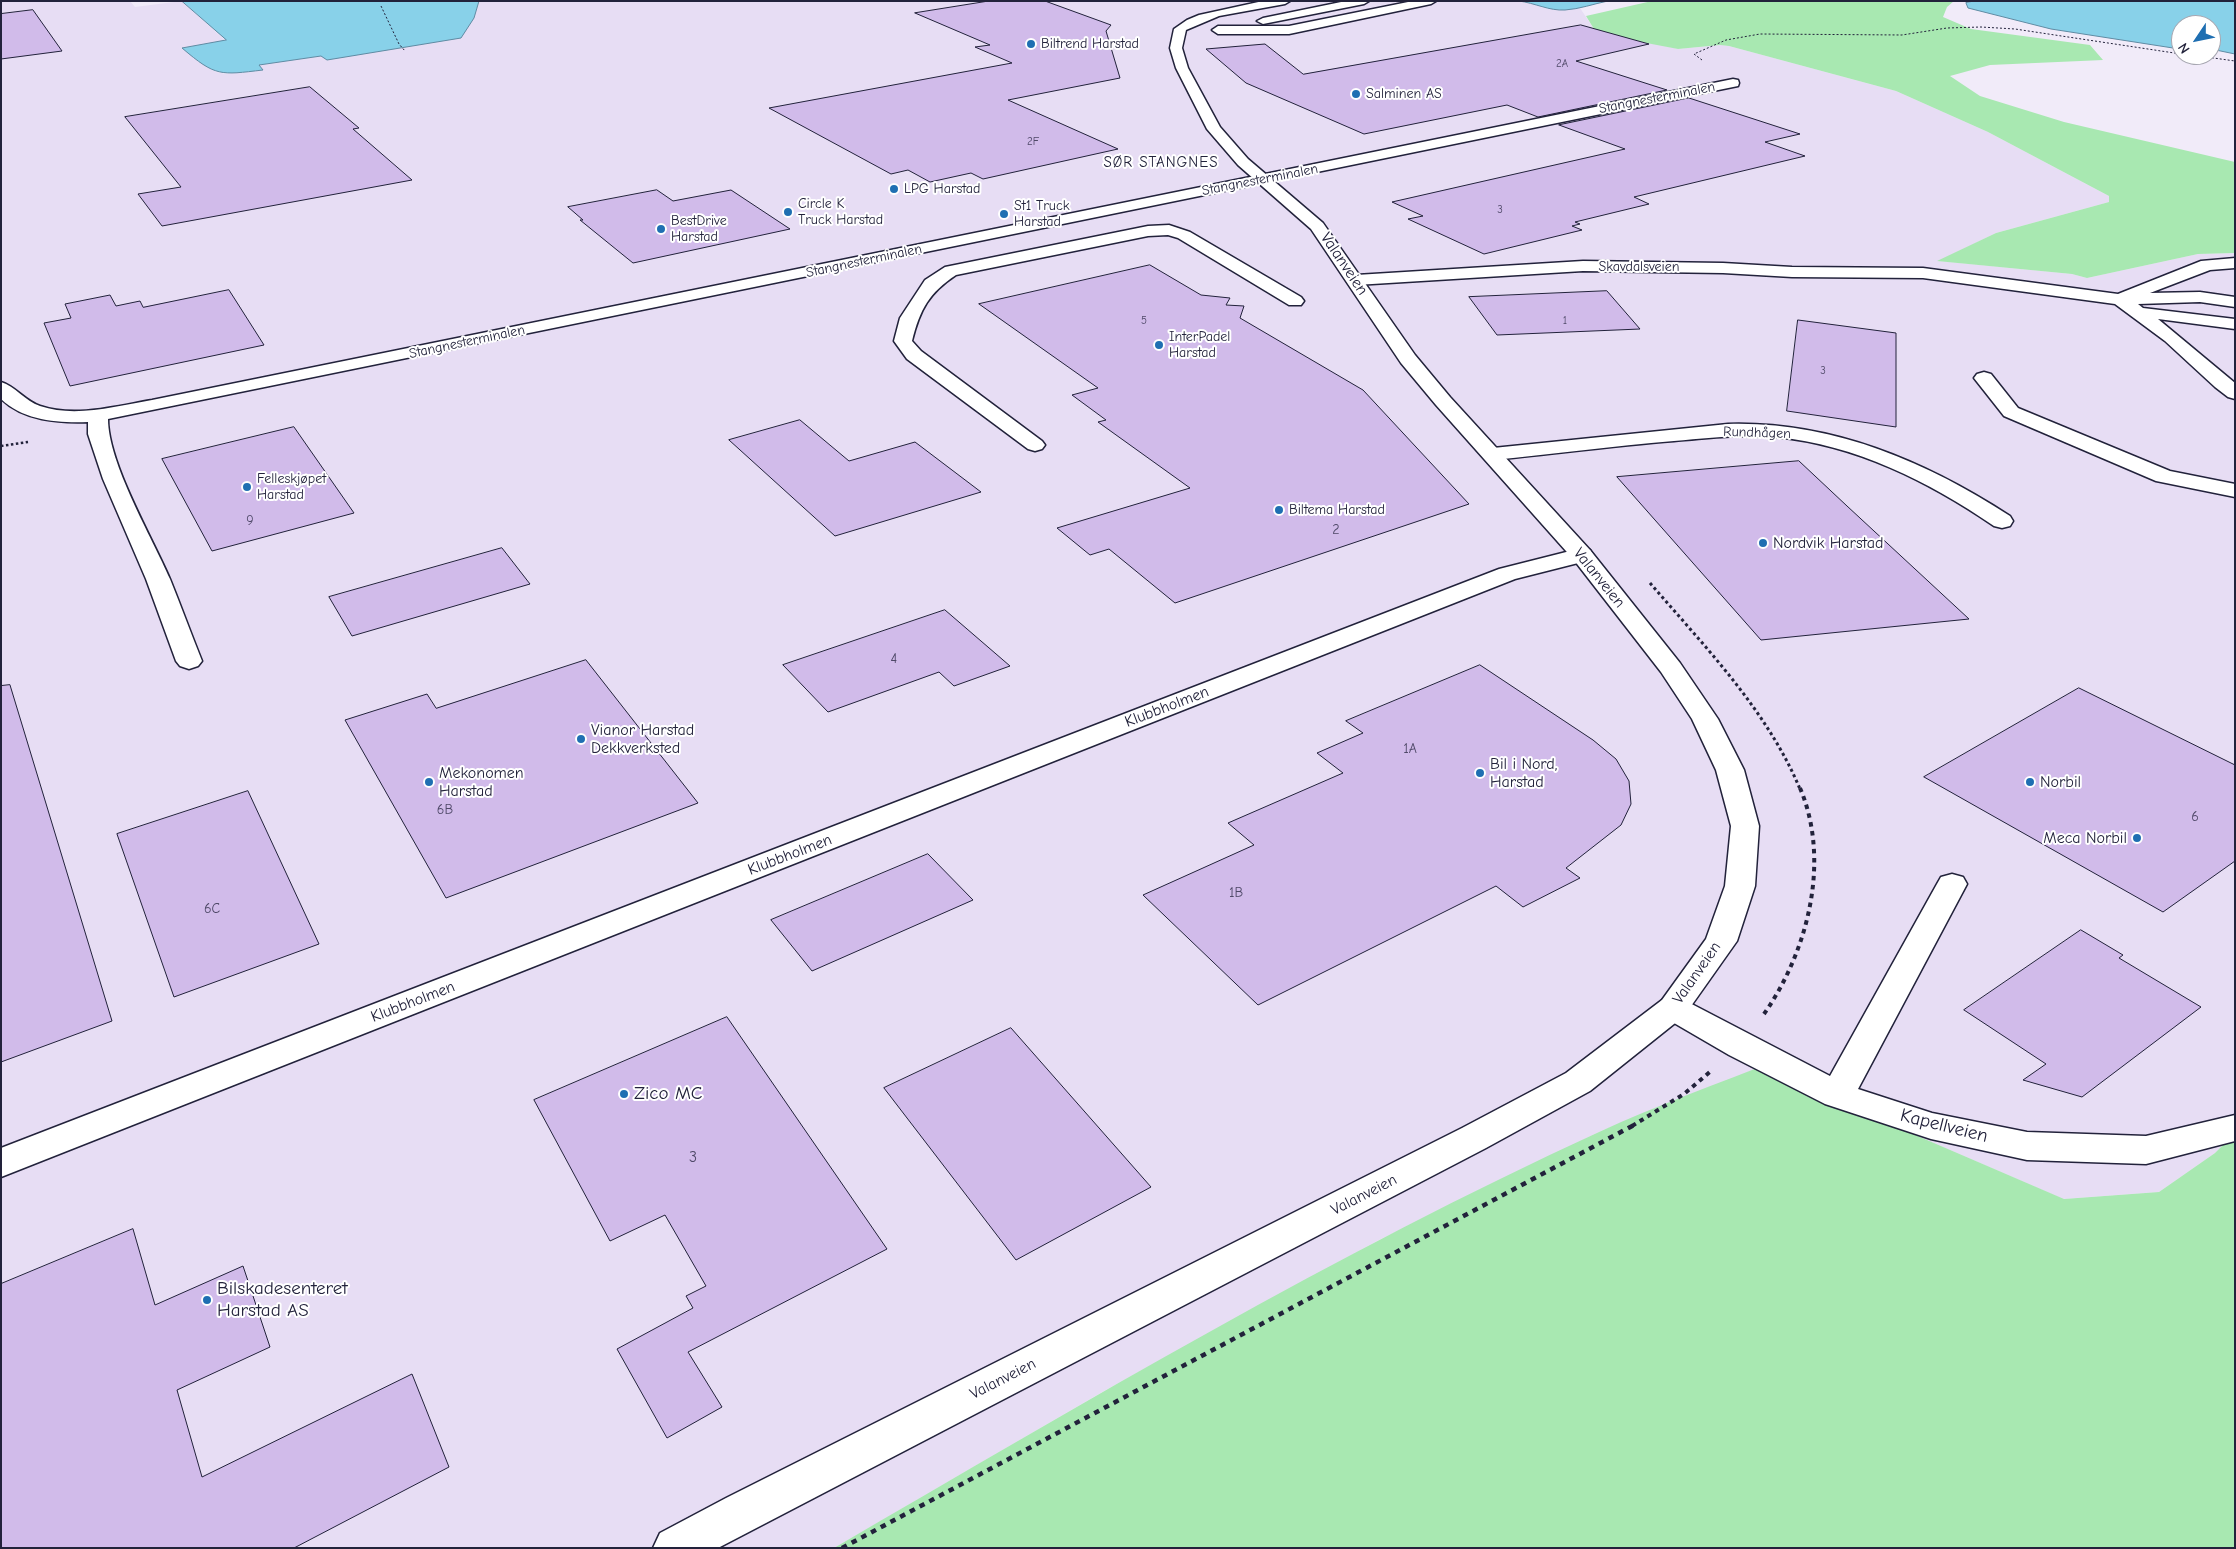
<!DOCTYPE html>
<html>
<head>
<meta charset="utf-8">
<style>
  body { margin:0 }
  #map { position:relative; width:2236px; height:1549px; overflow:hidden; background:#f1ebf9; font-family:"Comic Neue",sans-serif }
  canvas { display:block }
  .frame { position:absolute; inset:0; border:2px solid #22223b; pointer-events:none }
  .north { position:absolute; left:2171px; top:15px; width:50px; height:50px; box-sizing:border-box; background:#fff; border:1px solid #a7a7b1; border-radius:50%; rotate:236deg; font-size:14px; font-weight:700; line-height:20px; text-align:center; color:#22223b }
  .north::after { content:''; display:block; margin:auto; width:18px; height:22px; background:#1f6fb2; clip-path:polygon(50% 0,100% 100%,50% 72%,0 100%) }
</style>
</head>
<body>
<div id="map">
<canvas width="2236" height="1549"></canvas>
<div class="frame"></div>
<div class="north">N</div>
</div>
<script>
const ctx = document.querySelector('canvas').getContext('2d');
ctx.lineJoin = 'round';
function paint(path, color) {
  ctx.fillStyle = color;
  ctx.fill(path, 'evenodd');
}
function trace(path, color, width, dash) {
  ctx.strokeStyle = color;
  ctx.lineWidth = width;
  ctx.lineCap = dash ? 'butt' : 'round';
  ctx.setLineDash(dash || []);
  ctx.stroke(path);
}
function drawText(font, color, halo, rows, align = 'center') {
  ctx.font = font + ' "Comic Neue",sans-serif';
  ctx.lineWidth = 4;
  ctx.setLineDash([]);
  ctx.textBaseline = 'middle';
  ctx.strokeStyle = halo;
  ctx.fillStyle = color;
  for (const [text, x, y, turn = 0] of rows) {
    ctx.save();
    ctx.translate(x, y);
    ctx.rotate((+turn || 0) * Math.PI / 180);
    ctx.textAlign = isNaN(turn) ? turn : align;
    if (halo) ctx.strokeText(text, 0, 0);
    ctx.fillText(text, 0, 0);
    ctx.restore();
  }
}
paint(new Path2D(`
  M1,1H130L135,7L182,1L226,41L183,48L197,60L216,72L226,74L263,70L258,65L321,56L474,18L479,1H1519L1537,4L1543,8L1564,10L1580,8L1594,29L1678,49L1720,45L1729,46L1896,91L1988,132L2109,196V202L1996,233L1939,261L2072,274L2087,278L2198,254L2235,253V1133L2215,1153L2159,1192L2063,1199L1848,1106L1778,1060L1601,1131L1377,1241L1104,1391L834,1548H1Z`), '#e7ddf4');
paint(new Path2D(`
  M1652,1H1954L1947,7L1943,17L1971,29L2090,45L2103,60L1990,65L1950,76L1980,96L2064,122L2235,162V253L2198,254L2087,278L2072,274L1937,261L1996,233L2109,202V196L1988,132L1896,91L1729,46L1720,45L1678,49L1636,41L1594,29L1586,16Z
  M1778,1060L1848,1106L2064,1199L2159,1192L2215,1153L2235,1133V1548H834C1085,1402 1335,1253 1599,1132C1658,1105 1719,1083 1778,1060Z`), '#a8e8b1');
const water = new Path2D(`
  M182,1H479L474,18L461,38L327,60L321,56L259,65L263,70C220,75 216,77 182,48L226,40Z
  M1519,1H1608C1593,4 1580,9 1565,10C1549,11 1535,3 1519,1Z
  M1974,1H2235V54L2211,49V25H2181V48H2173L2051,29L1968,8L1966,3Z`);
paint(water, '#88d1e9');
trace(water, '#5f8ba3', 1);
const building = new Path2D(`
  M989,1H1045L1111,25L1106,31L1120,78L1008,100L1118,149L983,179L971,173L930,182L908,170L891,174L769,108L1012,63L975,47L990,45L915,13Z
  M33,10L62,51L1,59V14Z
  M1581,25L1649,44L1576,61L1667,90L1538,117L1507,105L1364,134L1246,83L1206,49L1265,44L1303,74Z
  M310,87L359,128L353,129L412,180L162,226L138,194L181,187L125,117Z
  M1689,98L1800,134L1765,142L1805,156L1634,197L1649,204L1575,222L1580,224L1572,226L1582,230L1484,254L1408,219L1423,216L1392,202L1625,149L1559,125Z
  M657,190L673,201L731,190L790,229L633,263L580,220H583L568,207Z
  M1150,265L1201,295L1230,298L1226,305L1244,306L1240,318L1363,390L1469,504L1175,603L1109,549L1090,555L1057,528L1190,488L1098,422L1106,420L1072,395L1098,388L979,304Z
  M229,290L264,345L70,386L44,323L71,318L65,304L110,295L116,306L140,301L143,307Z
  M1607,291L1640,329L1497,335L1469,297Z
  M1798,320L1896,333V427L1787,411Z
  M800,420L849,461L915,442L981,492L835,536L729,440Z
  M294,427L354,513L212,551L162,459Z
  M1799,461L1847,506L1969,619L1761,640L1617,477Z
  M502,548L530,584L352,636L329,597Z
  M945,610L1010,666L954,686L939,672L828,712L783,665Z
  M586,660L698,803L446,898L345,720L427,694L436,708Z
  M1480,665L1593,740L1616,759L1629,781L1631,804L1621,825L1566,868L1580,878L1523,907L1496,886L1258,1005L1143,895L1254,845L1228,823L1343,773L1317,753L1363,733L1346,721Z
  M10,685L112,1021L1,1062V686Z
  M2079,688L2235,765V861L2163,912L1924,777Z
  M248,791L319,944L174,997L117,834Z
  M928,854L973,900L812,971L771,920Z
  M2081,930L2123,955L2119,958L2201,1007L2082,1097L2023,1080L2046,1064L1964,1010Z
  M727,1017L887,1249L688,1352L722,1407L667,1438L617,1349L693,1308L686,1296L706,1286L665,1215L610,1241L534,1100Z
  M1011,1028L1151,1187L1016,1260L884,1088Z
  M133,1229L155,1305L243,1266L270,1347L177,1390L202,1477L412,1374L449,1467L294,1548H1V1284Z`);
paint(building, '#d1bbea');
trace(building, '#22223b', 1);
const minor = new Path2D(`
  M1413,1H1436L1431,4L1289,34H1218L1212,30L1218,26H1289Z
  M1733,79L1738,80L1739,83L1738,86L108,419C108,463 152,537 170,579C181,606 191,634 202,661L198,666L189,669L180,666L176,661L146,579L103,479L88,434V422C58,423 24,421 1,399V382C15,386 25,401 40,406C75,418 117,406 152,400Z
  M1169,225L1190,232L1301,297L1304,301L1301,305H1289L1178,238L1168,235L1148,236L956,275C929,293 920,309 912,341L921,351L1042,441L1045,445L1042,449L1035,451L1028,449L907,359L894,341L900,318L925,280L945,267L1148,226Z
  M2235,258V268L2210,270L2150,293L2200,292L2235,297V307L2200,302L2138,304L2143,308L2235,319V329L2158,319L2235,383V399L2228,397L2215,387L2165,341L2115,304L1923,278L1792,277L1723,273L1583,271L1356,285L1350,284L1347,280L1350,276L1356,275L1583,261L1723,263L1792,267L1923,268L2118,294L2201,261Z
  M1984,372L1991,374L2018,408L2170,471L2235,484V497L2156,481L2004,416L1974,378L1977,374Z
  M1728,424C1831,421 1925,461 2010,516L2013,521L2010,526L2002,528L1994,526C1928,481 1856,445 1776,437C1742,434 1707,438 1674,441C1613,446 1553,454 1493,460L1486,458L1483,454L1486,450L1493,448Z
  M1582,548L1590,550L1593,555L1590,560L1515,579L1,1177V1148L1499,569Z
  M1952,874L1963,877L1967,884L1858,1089L1932,1113L2027,1132L2146,1136L2235,1115V1141L2146,1164L2027,1160L1931,1139L1825,1104L1729,1055L1662,1016L1657,1008L1662,1000L1673,997L1684,1000L1830,1076L1937,884L1941,877Z`);
const major = new Path2D(`
  M1263,1H1290L1285,4L1219,16L1186,30L1182,48L1188,68L1220,127L1248,159L1323,223L1415,355L1450,397L1590,550L1680,663L1718,719L1744,770L1759,826L1755,886L1737,941L1684,1016L1590,1091L1486,1148L718,1548H653L660,1533L726,1498L1462,1128L1566,1073L1662,1000L1706,939L1725,886L1731,826L1716,770L1692,719L1661,672L1574,560L1436,405L1401,363L1311,229L1238,165L1207,129L1176,68L1170,48L1174,29L1187,20L1199,15Z
  M1346,1H1369L1364,4L1263,24L1257,21L1263,18Z`);
trace(minor, '#22223b', 3);
trace(major, '#22223b', 3);
trace(new Path2D(`
  M381,6L399,44L405,51
  M2192,55L2235,61
  M1702,60L1694,54L1726,40L1760,34L1902,35L1947,28L1981,27L2015,29L2181,54`), '#22223b', 1, [2, 2]);
trace(new Path2D(`
  M1,446L28,442`), '#22223b', 2.5, [2.5, 2.5]);
trace(new Path2D(`
  M1650,583C1705,647 1767,710 1800,789`), '#22223b', 3, [3, 3]);
trace(new Path2D(`
  M1764,1014C1808,951 1831,861 1800,788
  M1632,1126L1684,1094L1711,1071`), '#22223b', 4, [4.5, 4.5]);
trace(new Path2D(`
  M842,1548L1634,1125`), '#22223b', 4.5, [5.5, 5.5]);
paint(minor, '#fff');
paint(major, '#fff');
for (const [x, y, r, color] of [
  [1031,44,5,"#1f6fb2"],
  [1356,94,5,"#1f6fb2"],
  [894,189,5,"#1f6fb2"],
  [788,212,5,"#1f6fb2"],
  [1004,214,5,"#1f6fb2"],
  [661,229,5,"#1f6fb2"],
  [1159,345,5,"#1f6fb2"],
  [247,487,5,"#1f6fb2"],
  [1279,510,5,"#1f6fb2"],
  [1763,543,5,"#1f6fb2"],
  [581,739,5,"#1f6fb2"],
  [1480,773,5,"#1f6fb2"],
  [429,782,5,"#1f6fb2"],
  [2030,782,5,"#1f6fb2"],
  [2137,838,5,"#1f6fb2"],
  [624,1094,5,"#1f6fb2"],
  [207,1300,5,"#1f6fb2"]
]) {
  const dot = new Path2D();
  dot.arc(x, y, r, 0, 2 * Math.PI);
  ctx.fillStyle = color;
  ctx.fill(dot);
  trace(dot, '#fff', 2);
}
drawText('11px', '#4e4867', null, [
  ["2A",1562,64],
  ["2F",1033,142],
  ["3",1500,210],
  ["5",1144,321],
  ["1",1565,321],
  ["3",1823,371]
]);
drawText('14px', '#22223b', '#fff', [
  ["Biltrend Harstad",1041,44],
  ["Salminen AS",1366,94],
  ["LPG Harstad",904,189],
  ["Circle K",798,204],
  ["Truck Harstad",798,220],
  ["St1 Truck",1014,206],
  ["Harstad",1014,222],
  ["BestDrive",671,221],
  ["Harstad",671,237],
  ["InterPadel",1169,337],
  ["Harstad",1169,353],
  ["Felleskjøpet",257,479],
  ["Harstad",257,495],
  ["Biltema Harstad",1289,510]
], 'left');
drawText('14px', '#22223b', '#fff', [
  ["Stangnesterminalen",1657,98,-11],
  ["Stangnesterminalen",1260,180,-11],
  ["Stangnesterminalen",864,261,-12],
  ["Skavdalsveien",1639,267],
  ["Stangnesterminalen",467,342,-12],
  ["Rundhågen",1757,433,2]
]);
drawText('14px', '#4e4867', null, [
  ["9",250,521],
  ["2",1336,530],
  ["4",894,659],
  ["1A",1410,749],
  ["6B",445,810],
  ["6",2195,817],
  ["1B",1236,893],
  ["6C",212,909]
]);
ctx.letterSpacing = '1px';
drawText('15px', '#22223b', '#fff', [
  ["SØR STANGNES",1161,163]
]);
ctx.letterSpacing = '0px';
drawText('16px', '#22223b', '#fff', [
  ["Valanveien",1344,264,56],
  ["Valanveien",1599,578,51],
  ["Klubbholmen",1167,707,-21],
  ["Klubbholmen",790,855,-21],
  ["Valanveien",1697,973,-55],
  ["Klubbholmen",413,1002,-21],
  ["Valanveien",1364,1195,-27],
  ["Valanveien",1003,1379,-27]
]);
drawText('16px', '#22223b', '#fff', [
  ["Nordvik Harstad",1773,543],
  ["Vianor Harstad",591,730],
  ["Dekkverksted",591,748],
  ["Bil i Nord,",1490,764],
  ["Harstad",1490,782],
  ["Mekonomen",439,773],
  ["Harstad",439,791],
  ["Norbil",2040,782],
  ["Meca Norbil",2127,838,"right"]
], 'left');
drawText('16px', '#4e4867', null, [
  ["3",693,1157]
]);
drawText('19px', '#22223b', '#fff', [
  ["Zico MC",634,1094],
  ["Bilskadesenteret",217,1289],
  ["Harstad AS",217,1311]
], 'left');
drawText('19px', '#22223b', '#fff', [
  ["Kapellveien",1944,1126,14]
]);
</script>
</body>
</html>
